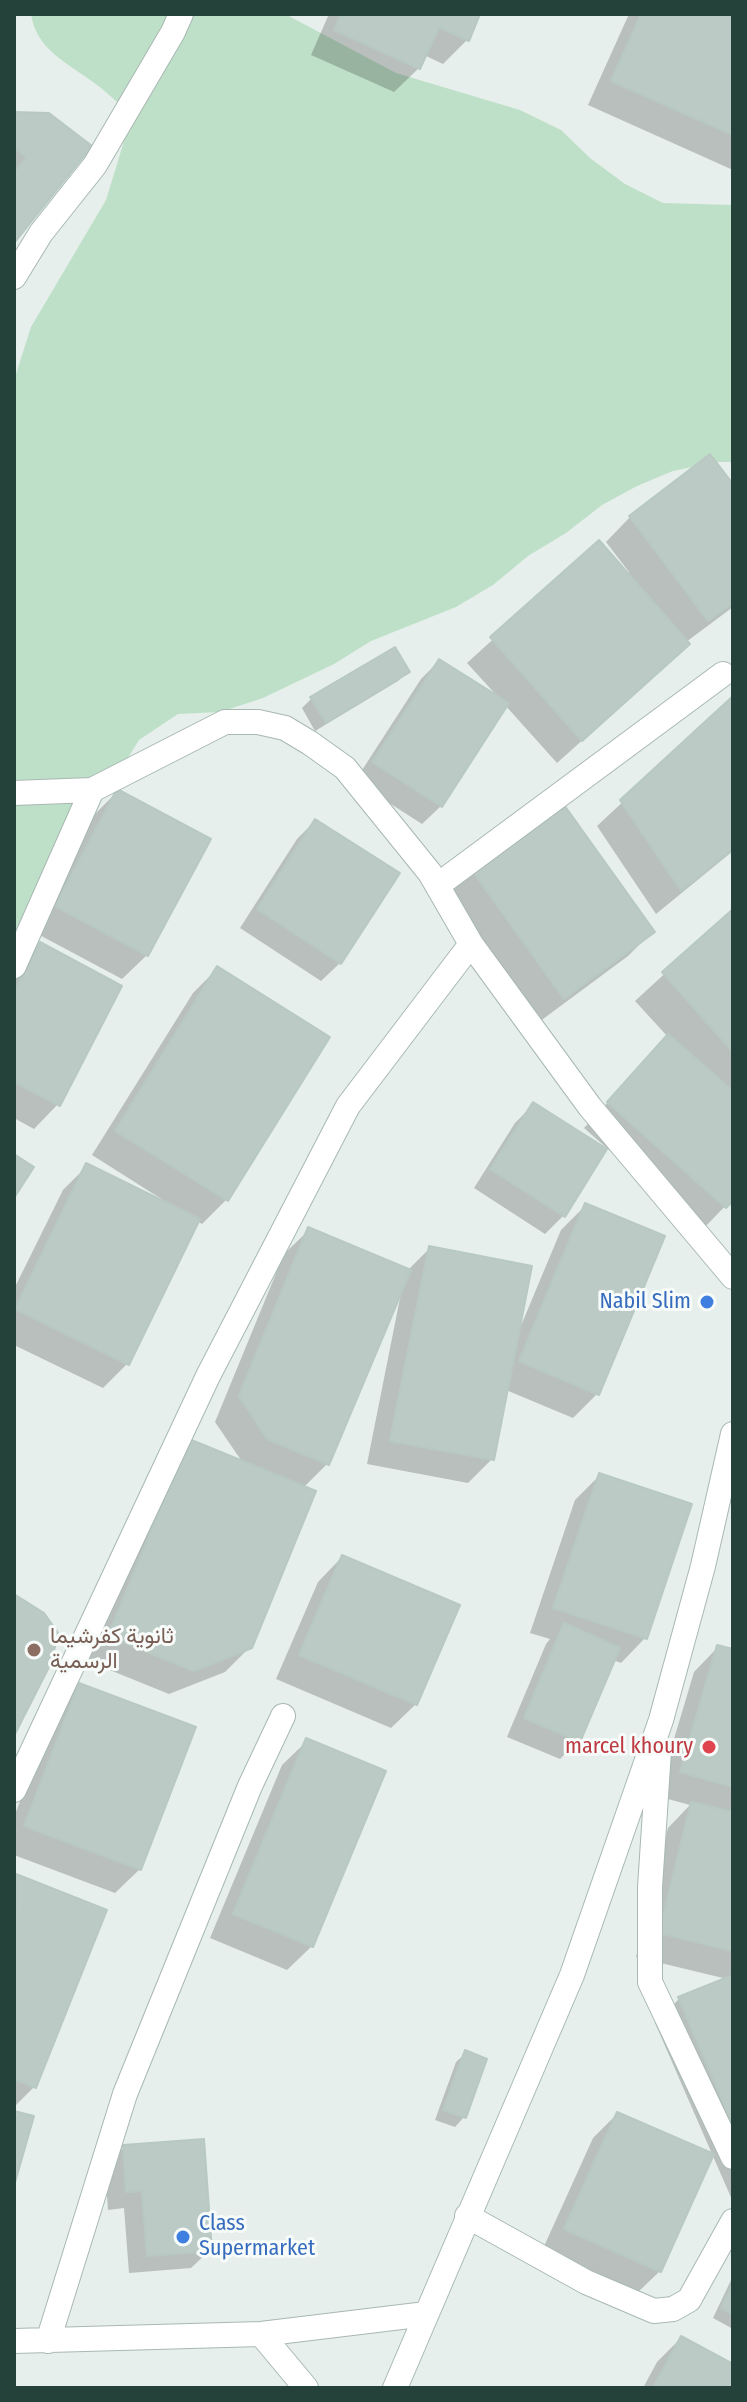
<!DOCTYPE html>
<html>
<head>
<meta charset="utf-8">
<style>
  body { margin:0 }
  #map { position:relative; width:747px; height:2402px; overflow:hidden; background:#e6efeb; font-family:"Fira Sans Condensed",sans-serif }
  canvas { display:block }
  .frame { position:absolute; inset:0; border:16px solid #24423a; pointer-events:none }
</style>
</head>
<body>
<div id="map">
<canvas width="747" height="2402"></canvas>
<div class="frame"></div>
</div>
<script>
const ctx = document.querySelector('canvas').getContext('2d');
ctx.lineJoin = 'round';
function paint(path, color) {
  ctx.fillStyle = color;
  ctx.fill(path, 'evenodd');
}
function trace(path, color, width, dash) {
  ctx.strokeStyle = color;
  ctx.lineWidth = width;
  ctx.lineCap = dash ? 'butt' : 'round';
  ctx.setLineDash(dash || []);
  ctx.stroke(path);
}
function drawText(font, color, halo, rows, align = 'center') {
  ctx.font = font + ' "Fira Sans Condensed",Vazirmatn,sans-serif';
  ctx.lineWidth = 6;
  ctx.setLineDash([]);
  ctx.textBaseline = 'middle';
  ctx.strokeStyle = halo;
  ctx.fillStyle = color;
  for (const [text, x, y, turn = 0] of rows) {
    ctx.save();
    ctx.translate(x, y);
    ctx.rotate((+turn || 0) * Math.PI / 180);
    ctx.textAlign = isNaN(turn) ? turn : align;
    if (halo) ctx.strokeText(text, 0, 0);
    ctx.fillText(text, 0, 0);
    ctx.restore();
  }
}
paint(new Path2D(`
  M31,14H285L396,73L520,110L561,130L590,158L625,184L663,203L733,205V462H716L673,471L637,486L602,505L566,533L528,556L493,585L456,607L371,641L334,664L263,698L220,712L178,714L139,740L14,941L16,374L31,327L106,200L132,115C119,104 107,92 93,82C67,63 36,49 31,14Z`), '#bfe0c8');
paint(new Path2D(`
  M329,14H478L467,40L443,64L424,55L419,68L394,92L311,55Z
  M629,14H733V170L588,105Z
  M14,114L48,115L14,240Z
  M710,457L733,487V607L686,642L663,668L557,763L505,705L441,806L422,824L355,781L421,679L439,661L498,697L467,663L599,543L626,574L629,572L606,542L630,517Z
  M407,672L398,681L315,731L302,708L311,699Z
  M733,699V851L656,914L597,826Z
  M117,792L147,955L122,979L32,931L93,816Z
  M315,821L340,963L321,981L240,928L297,839Z
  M472,870L652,932L628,956L539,1022L448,894Z
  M733,911V1198L701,1231L584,1128L668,1037L635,1001Z
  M40,945L58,1104L34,1129L14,1118V973Z
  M217,969L226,1200L202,1224L197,1221L127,1364L103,1388L14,1345V1289L63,1190L87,1166L161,1202L163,1200L92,1155L193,993Z
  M533,1105L564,1215L545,1234L474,1188L515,1123Z
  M585,1206L597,1394L573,1418L506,1390L492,1459L468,1483L367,1464L401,1293L327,1464L303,1488L250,1647L225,1672L169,1694L85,1660L165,1466L243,1463L215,1422L284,1254L309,1230L407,1271L430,1248L520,1328L561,1230Z
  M600,1475L645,1638L621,1663L613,1660L578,1741L560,1759L507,1737L546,1644L550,1639L530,1633L575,1500Z
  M342,1557L416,1704L391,1728L276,1679L318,1582Z
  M718,1647L733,1651V2202L655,2023L679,1999L727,1979L636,1957L668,1828L690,1805L657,1796L694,1672Z
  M79,1685L140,1869L115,1893L14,1855V1817L55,1710Z
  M307,1741L312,1946L287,1970L210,1938L282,1765Z
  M16,1876L34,2087L14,2107V1879Z
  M466,2053L464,2117L455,2127L435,2120L456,2062Z
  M617,2114L660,2271L635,2295L541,2253L593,2138Z
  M124,2147L210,2250L191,2268L129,2273L124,2208L108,2210L105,2165Z
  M733,2276V2329L713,2318Z
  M681,2338L733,2366V2388H643L657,2362Z`), '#0003');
const building = new Path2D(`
  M341,14H480L469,41L439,27L420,69L334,30Z
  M641,14H733V135L611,81Z
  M14,112L49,113L92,146L14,243V173L26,157L14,148Z
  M710,454L733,484V603L708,621L629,516Z
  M599,540L690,644L582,741L490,637Z
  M395,647L410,672L326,723L310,697Z
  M439,659L509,703L442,807L372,762Z
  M733,696V849L681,891L620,800Z
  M117,789L211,839L148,956L55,906Z
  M562,802L655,932L564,999L471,869Z
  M315,819L400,873L341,964L257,909Z
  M733,909V1052L662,972Z
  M40,942L122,986L60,1106L14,1082V992Z
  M217,966L330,1037L228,1201L115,1131Z
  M668,1034L733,1091V1201L726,1208L607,1102Z
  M533,1102L607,1149L565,1217L490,1169Z
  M14,1154L34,1167L14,1198Z
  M86,1163L200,1219L129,1365L15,1309Z
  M585,1203L665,1236L599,1395L519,1361Z
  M308,1227L411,1270L329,1465L267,1439L239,1396Z
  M429,1246L532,1266L494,1460L390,1441Z
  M189,1439L316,1491L252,1648L194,1671L108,1636Z
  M599,1473L692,1504L647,1639L553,1608Z
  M342,1555L460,1605L417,1705L299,1655Z
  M14,1594L44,1613L59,1634L49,1667L14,1736Z
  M564,1623L620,1648L580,1742L524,1718Z
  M717,1645L733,1649V1787L680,1772Z
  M79,1683L196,1727L141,1870L24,1826Z
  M306,1738L386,1771L313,1947L233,1914Z
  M691,1802L733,1812V1951L659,1933Z
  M16,1874L107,1910L36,2088L14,2079Z
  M733,1975V2125L678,1997Z
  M465,2050L487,2059L466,2118L443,2110Z
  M14,2111L34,2116L14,2186Z
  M617,2112L714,2154L661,2272L564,2229Z
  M204,2139L212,2251L147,2256L142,2191L126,2192L123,2145Z
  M733,2283V2315L721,2308Z
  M681,2336L733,2364V2388H653Z`);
paint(building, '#bbcac4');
trace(building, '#b8c9c2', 2);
const minor = new Path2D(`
  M14,277L41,233L95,165L173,32L181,14
  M14,793L92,790L225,722H258L285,728L310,743L345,768L430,873L471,944L590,1107L733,1277
  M438,885L723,674
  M14,966L92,790
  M659,1751L650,1887V1982L733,2157
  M14,1790L208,1376L348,1106L471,944
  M467,2216L586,2282L654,2311L673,2309L689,2300L733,2221
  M261,2334L306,2388
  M14,2341L261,2334L426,2314
  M48,2341L125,2094L250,1786L283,1716
  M395,2388L572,1975L661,1720L703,1566L733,1434`);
trace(minor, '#a8b8b2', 26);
trace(minor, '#fff', 24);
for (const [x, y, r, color] of [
  [707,1302,8,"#3f7fe0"],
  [34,1650,8,"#8d6e63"],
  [709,1747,8,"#e0444e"],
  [183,2237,8,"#3f7fe0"]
]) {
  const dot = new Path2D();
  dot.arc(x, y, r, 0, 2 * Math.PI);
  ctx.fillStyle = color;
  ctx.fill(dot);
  trace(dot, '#f7fbf9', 3);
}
drawText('22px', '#366cbe', '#f7fbf9', [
  ["Nabil Slim",691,1302],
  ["Class",199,2224,"left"],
  ["Supermarket",199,2249,"left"]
], 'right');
drawText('22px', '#785e54', '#f7fbf9', [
  ["ثانوية كفرشيما",50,1637],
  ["الرسمية",50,1662]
], 'left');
drawText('22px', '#be3a42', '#f7fbf9', [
  ["marcel khoury",693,1747]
], 'right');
</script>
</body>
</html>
